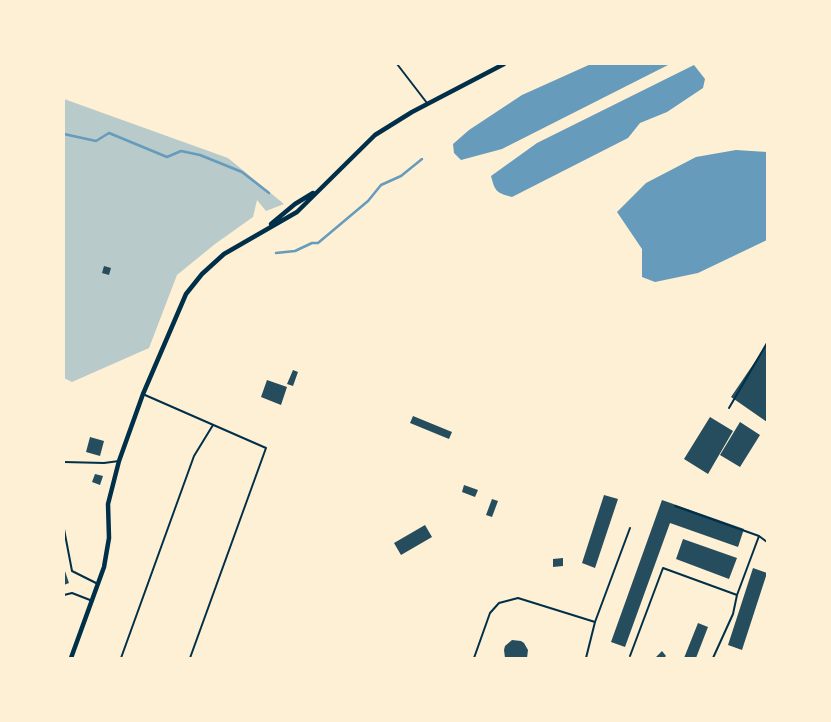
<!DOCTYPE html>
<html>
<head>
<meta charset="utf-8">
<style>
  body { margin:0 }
  #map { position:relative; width:831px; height:722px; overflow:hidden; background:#fdf0d5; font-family:"PT Sans",sans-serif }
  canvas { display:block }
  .frame { position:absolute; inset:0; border:65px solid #fdf0d5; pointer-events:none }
</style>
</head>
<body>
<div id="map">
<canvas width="831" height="722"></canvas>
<div class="frame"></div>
</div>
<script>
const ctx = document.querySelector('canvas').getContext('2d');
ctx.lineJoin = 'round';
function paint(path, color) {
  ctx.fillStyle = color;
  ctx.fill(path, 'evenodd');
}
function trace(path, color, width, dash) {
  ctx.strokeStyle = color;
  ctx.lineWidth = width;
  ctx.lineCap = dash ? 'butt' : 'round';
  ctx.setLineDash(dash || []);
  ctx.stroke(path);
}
paint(new Path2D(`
  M64,99L228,158L284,204L266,211L257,200L253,217L215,244L177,275L149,348L72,382L64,378Z`), '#b9caca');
paint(new Path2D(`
  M591,64H670L502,149L461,160L454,153L453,144L469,130L522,95Z
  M694,65L705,79L703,88L667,112L640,123L628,138L512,197C497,193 495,192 491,176L537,143Z
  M736,150L767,152V240L698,273L655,282L642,277V249L617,212L646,183L696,157Z`), '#669bbc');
trace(new Path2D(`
  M64,134L96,141L109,133L167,157L181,151L200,155L242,172L269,193
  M276,253L295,251L312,243H318L368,201L381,185L401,176L422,159`), '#669bbc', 2.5);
paint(new Path2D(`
  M104,266L111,268L109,275L102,273Z
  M767,344V422L731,397Z
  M293,370L298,372L293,386L287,384Z
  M267,380L287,387L281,405L261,397Z
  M413,416L452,432L449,439L410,423Z
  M710,417L733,431L708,474L684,459Z
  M740,422L760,435L740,467L720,455Z
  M90,437L104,441L100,456L86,452Z
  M95,474L103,476L100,485L92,482Z
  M464,485L478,490L475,497L462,492Z
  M604,495L618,499L595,568L582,563Z
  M492,499L498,501L492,517L486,515Z
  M662,500L744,529L738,547L670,523L625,647L611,642Z
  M425,525L432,537L401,555L394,543Z
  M683,539L737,558L729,579L676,559Z
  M563,558V566L553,567V559Z
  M64,568L69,583L64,585Z
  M753,568L767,573L742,650L728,645Z
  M698,623L708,627L696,658H684Z
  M512,640L521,641L524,643L528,650L527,658H505L504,650L505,646Z
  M662,651L666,656L664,658H657L656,657Z`), '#264d5e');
trace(new Path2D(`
  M397,64L427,103
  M145,395L266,448L190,658
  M729,408L767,343
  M64,462L104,463L119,461
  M675,506L759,536L767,542
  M64,529L72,571L96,583
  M64,595L72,593L90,600
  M630,656L663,568L737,595
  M121,658L194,456L213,425
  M474,658L490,613L499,603L518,598L595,622
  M586,658L595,622L630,528
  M713,658L733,614L737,595L759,536`), '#003049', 2);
trace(new Path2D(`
  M271,224L295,204L313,193
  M71,658L104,567L109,538L108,504L119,461L143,394L186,294L202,274L224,254L297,212L375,135L412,112L504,64`), '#003049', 4.5);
</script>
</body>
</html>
